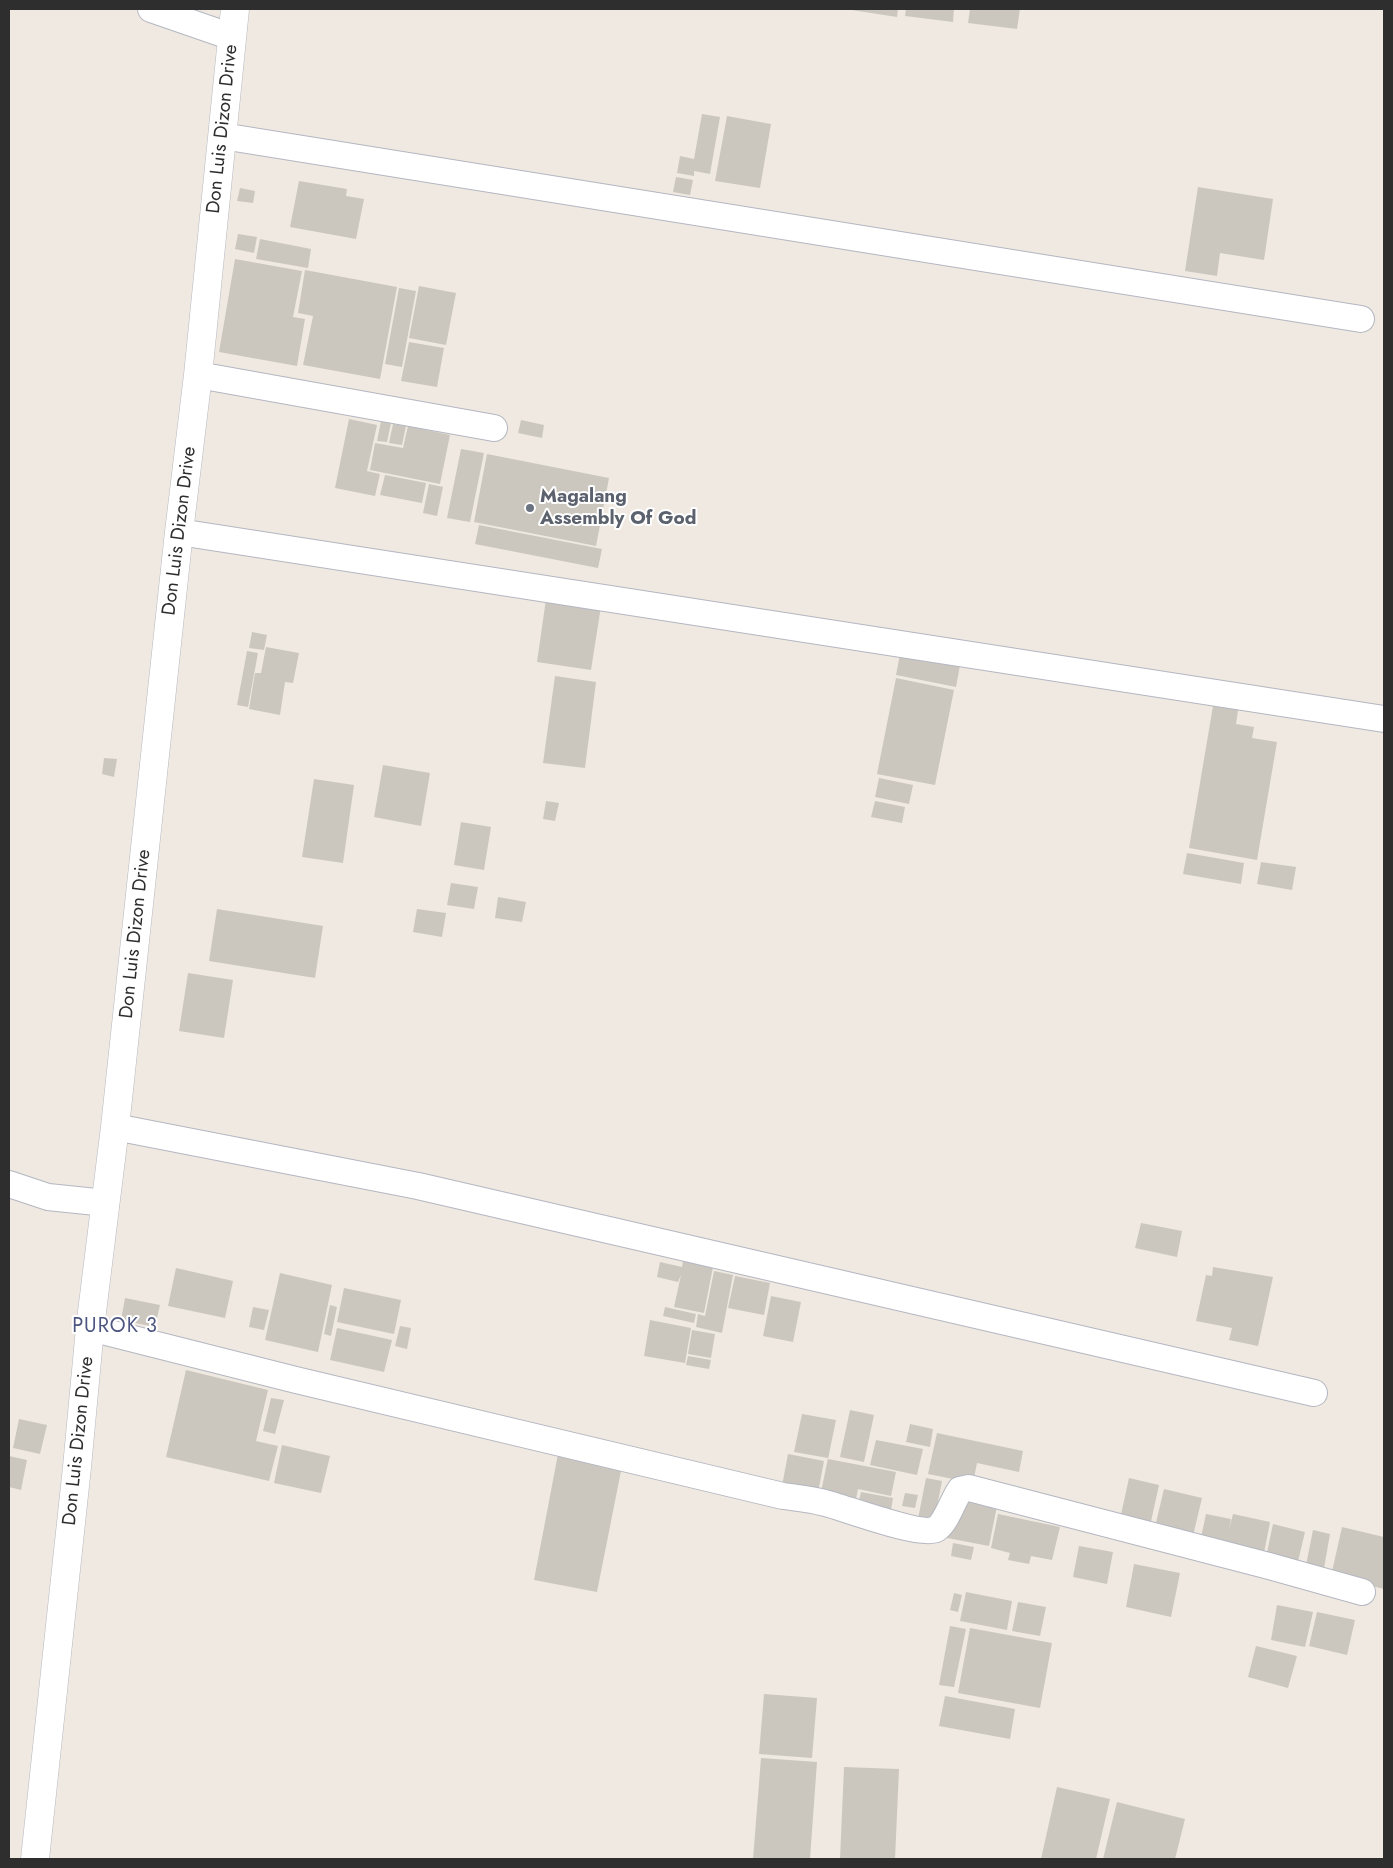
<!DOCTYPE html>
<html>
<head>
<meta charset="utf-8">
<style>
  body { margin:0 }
  #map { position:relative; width:1393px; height:1868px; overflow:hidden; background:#efe9e1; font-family:Jost,sans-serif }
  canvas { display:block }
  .frame { position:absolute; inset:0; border:10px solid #2e2e2e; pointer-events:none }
</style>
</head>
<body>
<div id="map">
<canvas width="1393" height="1868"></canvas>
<div class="frame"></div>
</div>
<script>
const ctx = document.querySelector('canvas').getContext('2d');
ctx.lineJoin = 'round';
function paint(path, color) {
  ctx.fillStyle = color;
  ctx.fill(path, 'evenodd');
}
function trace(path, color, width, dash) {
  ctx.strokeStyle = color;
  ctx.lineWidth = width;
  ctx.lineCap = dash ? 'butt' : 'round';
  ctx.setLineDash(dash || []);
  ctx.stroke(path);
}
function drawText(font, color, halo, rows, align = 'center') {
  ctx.font = font + ' Jost,sans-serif';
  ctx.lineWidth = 4;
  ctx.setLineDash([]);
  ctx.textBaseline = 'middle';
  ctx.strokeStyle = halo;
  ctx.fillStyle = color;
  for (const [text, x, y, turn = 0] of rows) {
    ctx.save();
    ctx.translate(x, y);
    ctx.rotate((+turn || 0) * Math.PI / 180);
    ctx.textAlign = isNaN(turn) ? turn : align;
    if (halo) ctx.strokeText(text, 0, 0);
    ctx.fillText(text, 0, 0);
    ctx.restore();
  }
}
paint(new Path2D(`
  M845,9H898L897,17Z
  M906,9H954L953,22L905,16Z
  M970,9H1020L1017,29L968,23Z
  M702,114L720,117L710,174L694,171V176L677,173L680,156L694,159Z
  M727,116L771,124L760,188L715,181Z
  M676,177L693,180L690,195L673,192Z
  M299,181L347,189L346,196L364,199L356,239L290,227Z
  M1198,187L1273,199L1264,260L1220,253L1217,276L1185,271Z
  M240,188L255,191L253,203L237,201Z
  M238,234L257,237L254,253L235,249Z
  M260,239L311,249L308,268L256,259Z
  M235,259L302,271L293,317L305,319L297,366L219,352Z
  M305,270L397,287L380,379L303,365L313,316L298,313Z
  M419,286L456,293L446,345L409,338Z
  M399,288L416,291L402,367L385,364Z
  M409,342L444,348L437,387L401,381Z
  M349,419L377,425L367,471L380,474L375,496L335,488Z
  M521,420L544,425L542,438L518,433Z
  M381,421L391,423L387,442L377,441Z
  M393,424L406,426L402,445L389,443Z
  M408,426L450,435L440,484L370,470L375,443L403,448Z
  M461,449L484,453L470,522L447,518Z
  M487,454L609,478L596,546L474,522Z
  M385,475L426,483L422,503L380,495Z
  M429,484L443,487L437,516L423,513Z
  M479,525L602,549L598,568L475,544Z
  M547,592L602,600L591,670L537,662Z
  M252,632L267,635L264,650L249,648Z
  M266,647L299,653L293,683L285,682L280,715L249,709L255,673H261Z
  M901,649L961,660L956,687L896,675Z
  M247,651L258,653L248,707L237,705Z
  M555,676L596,682L585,768L543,763Z
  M896,678L954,690L935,785L877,774Z
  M1214,700L1239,704L1236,724L1254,727L1252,738L1277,742L1257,860L1189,848Z
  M104,758L117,759L114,777L102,774Z
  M383,765L430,773L421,826L374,817Z
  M879,778L913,785L909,804L875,797Z
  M314,779L354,785L343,863L302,857Z
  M546,801L559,803L555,821L543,819Z
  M875,801L905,807L902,823L871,817Z
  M461,822L491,827L484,870L454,865Z
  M1187,853L1244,863L1241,884L1183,874Z
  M1261,862L1296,867L1292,890L1257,884Z
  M451,883L478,887L474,909L447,905Z
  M498,897L526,902L522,922L495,918Z
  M217,909L323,926L315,978L209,961Z
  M417,909L446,913L442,937L413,932Z
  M188,973L233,980L224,1038L179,1031Z
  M1141,1223L1182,1231L1177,1257L1135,1248Z
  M683,1261L713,1267L704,1313L674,1307L681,1275L678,1282L657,1277L660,1262L682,1267Z
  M1213,1267L1273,1277L1258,1346L1229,1340L1232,1328L1196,1321L1206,1275L1212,1276Z
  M176,1268L233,1281L225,1318L168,1306Z
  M714,1271L733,1275L722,1333L696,1327L698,1314L705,1316Z
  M280,1273L332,1285L318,1352L265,1340Z
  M735,1276L770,1283L764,1315L728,1308Z
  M344,1288L401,1300L394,1334L337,1322Z
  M771,1296L801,1302L793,1342L763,1336Z
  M125,1298L160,1305L155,1327L121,1320Z
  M330,1305L337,1307L331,1336L324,1334Z
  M253,1307L269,1310L264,1330L249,1327Z
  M665,1307L696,1314L694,1323L663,1316Z
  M650,1320L691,1328L685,1363L644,1356Z
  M400,1326L411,1328L407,1349L395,1346Z
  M337,1328L392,1340L384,1372L330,1360Z
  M692,1330L715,1334L711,1358L688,1354Z
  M688,1356L711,1360L709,1369L686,1365Z
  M186,1370L268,1390L256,1441L278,1446L269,1481L166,1457Z
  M271,1398L284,1400L275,1434L263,1431Z
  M850,1410L874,1415L864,1462L840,1457Z
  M802,1414L836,1420L828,1459L896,1472L891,1496L858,1489L855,1504L820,1497L828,1458L794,1452Z
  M19,1419L47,1425L40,1454L13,1448Z
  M910,1424L933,1429L930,1447L906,1442Z
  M937,1433L1023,1451L1019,1472L977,1463L973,1483L928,1474Z
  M876,1440L923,1449L917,1475L870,1465Z
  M282,1445L330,1456L321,1493L274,1483Z
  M558,1454L622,1466L597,1592L534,1580Z
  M788,1454L824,1461L817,1498L781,1491Z
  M9,1456L27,1460L21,1490L9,1487Z
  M926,1478L942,1481L933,1527L917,1524Z
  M1129,1478L1159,1485L1150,1526L1120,1519Z
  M1164,1489L1202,1498L1192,1540L1154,1531Z
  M861,1492L893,1498L890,1516L857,1510Z
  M905,1493L918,1495L915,1508L902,1506Z
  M956,1498L997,1506L989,1546L947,1538Z
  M998,1514L1060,1527L1052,1560L1031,1556L1029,1564L1008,1560L1010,1553L991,1548Z
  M1206,1514L1231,1519L1229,1530L1233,1514L1270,1522L1264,1553L1200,1542Z
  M1273,1524L1305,1532L1296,1570L1265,1562Z
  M1342,1527L1384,1537V1589L1331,1576Z
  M1313,1530L1330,1534L1323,1574L1305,1570Z
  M953,1543L974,1547L971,1560L951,1556Z
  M1079,1546L1113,1552L1107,1584L1073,1577Z
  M1134,1564L1180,1573L1171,1617L1126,1607Z
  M966,1592L1012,1601L1007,1630L960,1621Z
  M954,1593L962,1595L958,1612L950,1610Z
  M1018,1602L1046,1607L1040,1636L1012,1631Z
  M1277,1605L1313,1612L1305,1647L1271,1640Z
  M1317,1612L1355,1620L1347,1655L1309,1646Z
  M950,1626L966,1629L954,1687L939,1685Z
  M970,1628L1052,1643L1040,1708L958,1693Z
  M1256,1646L1297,1656L1288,1688L1248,1677Z
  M764,1694L817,1698L812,1758L759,1754Z
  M945,1696L1015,1709L1010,1739L939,1726Z
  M761,1758L817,1762L810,1859H753Z
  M844,1767L899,1769L895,1859H840Z
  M1057,1787L1110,1799L1096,1859H1041Z
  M1117,1802L1185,1819L1175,1859H1103Z`), '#cbc7bf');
const street = new Path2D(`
  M151,9L232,37
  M222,136L1361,319
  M198,375L494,428
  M179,532L1384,719
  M115,1127L418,1186L1314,1393
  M9,1184L48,1197L106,1203
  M90,1328L296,1380L783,1496C797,1498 811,1499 825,1503C845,1508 921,1537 936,1529C946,1523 953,1500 960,1490L969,1488L1269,1566L1362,1592`);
const secondary = new Path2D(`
  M35,1859L77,1467L90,1328L115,1127L179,532L198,375L235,9`);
trace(street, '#b4b7c1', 28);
trace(secondary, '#b4b7c1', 29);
trace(street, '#fff', 26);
trace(secondary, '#fff', 28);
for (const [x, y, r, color] of [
  [530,508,5,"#6b7280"]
]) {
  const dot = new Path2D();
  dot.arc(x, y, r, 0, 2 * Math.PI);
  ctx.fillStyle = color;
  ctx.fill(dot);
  trace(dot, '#fff', 2);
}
drawText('19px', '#2e2e2e', '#fff', [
  ["Don Luis Dizon Drive",223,129,-84],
  ["Don Luis Dizon Drive",180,531,-83],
  ["Don Luis Dizon Drive",136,934,-84],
  ["Don Luis Dizon Drive",79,1441,-84]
]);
drawText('bold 19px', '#5b616d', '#fff', [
  ["Magalang",540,497],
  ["Assembly Of God",540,519]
], 'left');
ctx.letterSpacing = '1px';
drawText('20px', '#4d5680', '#fff', [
  ["PUROK 3",115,1327]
]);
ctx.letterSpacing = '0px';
</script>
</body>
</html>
